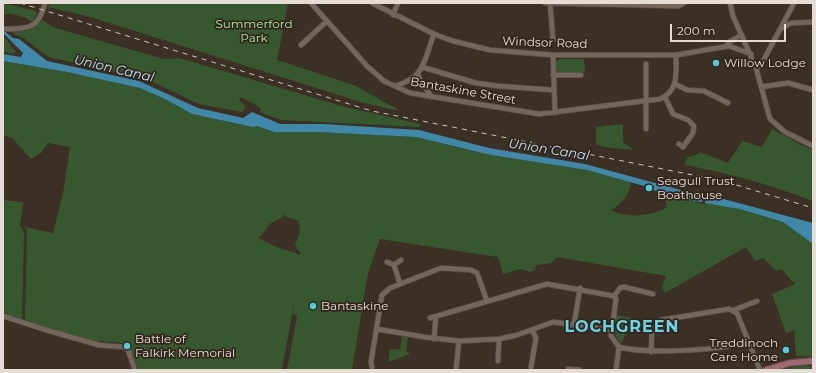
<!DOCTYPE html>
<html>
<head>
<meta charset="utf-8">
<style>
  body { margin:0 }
  #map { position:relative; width:816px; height:373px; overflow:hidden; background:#3c3025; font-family:Montserrat,sans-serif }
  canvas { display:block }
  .frame { position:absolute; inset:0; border:4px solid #e4dcd5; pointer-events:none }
  .scale { position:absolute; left:670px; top:24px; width:116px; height:18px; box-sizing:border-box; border:2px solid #e4dcd5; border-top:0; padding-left:5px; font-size:12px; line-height:14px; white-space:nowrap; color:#e4dcd5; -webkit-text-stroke:3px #32261c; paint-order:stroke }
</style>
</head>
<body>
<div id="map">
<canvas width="816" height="373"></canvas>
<div class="frame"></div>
<div class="scale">200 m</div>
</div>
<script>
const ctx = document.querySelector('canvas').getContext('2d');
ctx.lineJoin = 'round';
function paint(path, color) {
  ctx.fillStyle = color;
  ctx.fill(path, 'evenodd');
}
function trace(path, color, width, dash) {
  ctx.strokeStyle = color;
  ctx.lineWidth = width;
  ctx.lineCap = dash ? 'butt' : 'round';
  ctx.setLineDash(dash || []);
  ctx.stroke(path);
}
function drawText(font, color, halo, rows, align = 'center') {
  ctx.font = font + ' Montserrat,sans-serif';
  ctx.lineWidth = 3.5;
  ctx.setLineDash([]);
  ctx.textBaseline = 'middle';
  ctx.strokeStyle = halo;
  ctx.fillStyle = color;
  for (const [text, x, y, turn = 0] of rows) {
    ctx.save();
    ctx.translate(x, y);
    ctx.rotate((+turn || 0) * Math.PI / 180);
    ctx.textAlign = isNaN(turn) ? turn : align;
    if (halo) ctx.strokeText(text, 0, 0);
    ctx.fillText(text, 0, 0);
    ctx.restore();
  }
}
paint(new Path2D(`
  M3,3L36,11L37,14L32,22C23,15 14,14 3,14Z
  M49,3H288L277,60L356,86L400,111L364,103L87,16L48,7Z
  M42,20L53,27L90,38L164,59L179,58L345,107L420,124V127L280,120L260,112L261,108L241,97L239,100L246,107L242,112L199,104L149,80L49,57C37,51 28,37 15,35L12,32C25,31 33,30 42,20Z
  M3,35L16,52L14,54L3,52Z
  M559,59H584L585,73L558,72L556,70V62Z
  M3,61L67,72L140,88L167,100L192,114L252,127L257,126L274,132H318L416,137L491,155L587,170L630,182L631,185C627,196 622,204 611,210C627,219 652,216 667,207L664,193L703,204L711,202L740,209L783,222L813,244V357L796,356L794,330L786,333L772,294L795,284L781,269L776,271L764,258L755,261L746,247L665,293L662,288L666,276L557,257L552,263L536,265L535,270L530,272L521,269L503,274L498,257L380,239L368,273L352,370H287L297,316L293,314L294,304L282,370H139L127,343L83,340L25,321L27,230L25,227L53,233L63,194L70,147L48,143L41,153L31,159L12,138L3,135ZM284,214L286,217L299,221L300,232L295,245L301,254L298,255L296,253L276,247L257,237L261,236L271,223L283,217Z
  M623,124V142L634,150L604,147L596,144V127Z
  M772,129L803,146L813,150V201C771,185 729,173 685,165L687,157L694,156L700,152L728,163L742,141L762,147Z
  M3,200L23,202L20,225L24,233L22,320L3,313Z
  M616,315L636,319L628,329L621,344L614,332Z
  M402,336L408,337L406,351L410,354L388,362L390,349L400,350Z
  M799,366H813V370H779Z`), '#37572e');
paint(new Path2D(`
  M3,30L13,38L19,39L47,61L139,81L198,108L243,118L252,112L280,124H323L419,130L489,148L585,164L703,196L702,202L692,201L653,190L654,186L645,184L644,186L587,170L491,155L416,137L318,132H274L257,126L253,127L192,114L167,100L140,88L67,72L3,61V54L21,57L23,53L3,33Z
  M706,196L716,197L813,223V244L783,222L740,209L705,203Z`), '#3f88a9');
const minor = new Path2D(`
  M311,3L367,66L384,81L410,93L539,114L660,99C679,91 676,73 676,55
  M372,3L434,34L453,41L490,50L553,55H676L729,46L751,54
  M545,3L679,6L684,3
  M550,3L553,40
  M730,3L733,16L756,68L770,119L785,132L813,146
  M393,15L398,3
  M782,28L791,23L813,22
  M5,29C29,29 39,28 45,3
  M301,45L327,21
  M726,46L729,42L742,35
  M553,55L555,113
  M646,64V129
  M422,67L476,83L498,86L553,90
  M756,68L761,65L794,3
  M418,74L421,82L432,97
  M553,75H581
  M675,84L687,90L704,91L728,103
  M395,86C425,78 424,60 434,34
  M761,87L788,83L813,90
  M665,97L673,114L688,120L694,126L693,133L683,147L679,144
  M387,262L394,265L401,260
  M394,265L400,284
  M614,296L620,288L624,287L653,294
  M734,310L757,301
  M3,316L46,330L99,345L124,347L128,350L135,370
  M430,318L547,284L614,296L616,299L611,336L619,347C645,354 724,351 749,341
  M574,325L580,288
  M377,329L424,337L459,341L499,339L517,335L553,322L611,330
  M434,339L436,316
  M651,352L652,331L661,320L729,309L737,313L760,370
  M498,361L499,339
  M372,367L371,362L382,295L390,288L441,268L471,270L477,273L487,301
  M531,367L536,338L532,330
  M568,369L579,370
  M456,370L459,341
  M616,370L619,347`);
const major = new Path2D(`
  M766,370L790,363L813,361`);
trace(minor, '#594e46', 6);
trace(major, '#594e46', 8);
trace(minor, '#74665b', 4.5);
trace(major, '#a26774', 5.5);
trace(new Path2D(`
  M20,3L372,111L723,181L813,208`), '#cfc7bf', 1, [5, 5]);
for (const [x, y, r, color] of [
  [716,63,4,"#54cade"],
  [649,188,4,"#54cade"],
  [313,306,4,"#54cade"],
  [127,346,4,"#54cade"],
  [786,350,4,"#54cade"]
]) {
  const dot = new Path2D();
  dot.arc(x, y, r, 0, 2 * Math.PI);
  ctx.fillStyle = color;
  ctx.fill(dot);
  trace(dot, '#32261c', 1.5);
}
drawText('12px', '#afea9f', '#32261c', [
  ["Summerford",254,24],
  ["Park",254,38]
]);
drawText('12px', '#e4dcd5', '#32261c', [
  ["Windsor Road",545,43,2],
  ["Bantaskine Street",463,91,10]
]);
drawText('12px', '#e4dcd5', '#32261c', [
  ["Willow Lodge",724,63],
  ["Seagull Trust",657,181],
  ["Boathouse",657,195],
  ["Bantaskine",321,306],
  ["Battle of",135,339],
  ["Falkirk Memorial",135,353],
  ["Treddinoch",778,343,"right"],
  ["Care Home",778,357,"right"]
], 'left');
drawText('italic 13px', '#bfe5f8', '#32261c', [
  ["Union Canal",114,69,13],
  ["Union Canal",549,150,9]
]);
ctx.letterSpacing = '1px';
drawText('bold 16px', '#6cd4e7', '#32261c', [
  ["LOCHGREEN",622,327]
]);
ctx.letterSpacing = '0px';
</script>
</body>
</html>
